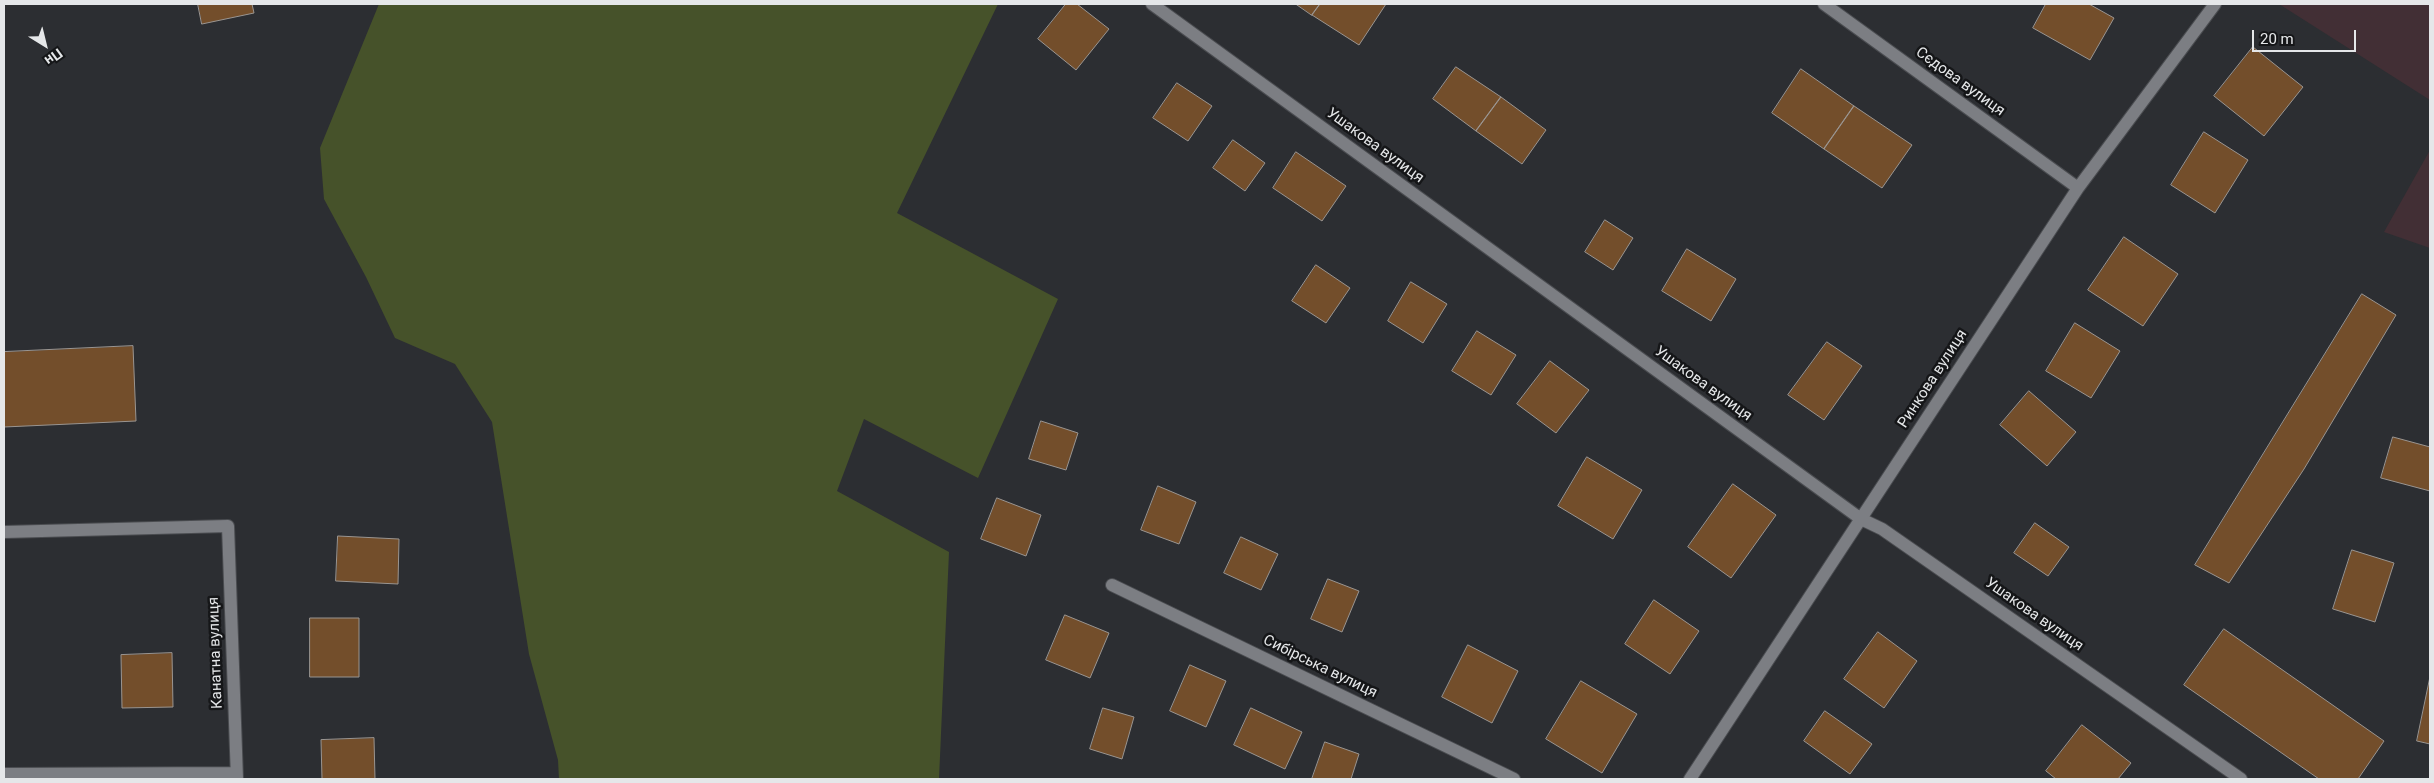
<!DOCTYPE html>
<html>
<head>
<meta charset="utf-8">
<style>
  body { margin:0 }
  #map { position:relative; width:2434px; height:783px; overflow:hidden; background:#2c2e32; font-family:Roboto,sans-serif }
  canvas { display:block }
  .frame { position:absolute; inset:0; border:5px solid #e5e7e9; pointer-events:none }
  .north { position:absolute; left:20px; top:20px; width:50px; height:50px; -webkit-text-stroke:4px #151618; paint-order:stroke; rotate:144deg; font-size:14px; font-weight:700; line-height:20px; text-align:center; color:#e5e7e9 }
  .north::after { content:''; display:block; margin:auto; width:18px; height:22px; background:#e5e7e9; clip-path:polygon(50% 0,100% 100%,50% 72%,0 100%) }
  .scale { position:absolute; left:2252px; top:30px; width:104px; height:22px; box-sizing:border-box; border:2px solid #e5e7e9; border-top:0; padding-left:6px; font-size:15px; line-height:18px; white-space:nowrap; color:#e5e7e9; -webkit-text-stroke:4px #151618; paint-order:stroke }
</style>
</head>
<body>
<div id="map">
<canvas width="2434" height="783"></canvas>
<div class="frame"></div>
<div class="north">Пн</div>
<div class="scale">20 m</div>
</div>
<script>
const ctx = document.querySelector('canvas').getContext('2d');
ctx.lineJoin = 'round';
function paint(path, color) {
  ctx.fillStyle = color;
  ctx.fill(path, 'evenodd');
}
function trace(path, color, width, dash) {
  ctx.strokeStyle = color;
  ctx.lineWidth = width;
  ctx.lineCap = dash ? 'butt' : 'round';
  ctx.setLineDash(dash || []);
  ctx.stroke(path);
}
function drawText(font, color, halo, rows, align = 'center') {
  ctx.font = font + ' Roboto,sans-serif';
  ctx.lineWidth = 5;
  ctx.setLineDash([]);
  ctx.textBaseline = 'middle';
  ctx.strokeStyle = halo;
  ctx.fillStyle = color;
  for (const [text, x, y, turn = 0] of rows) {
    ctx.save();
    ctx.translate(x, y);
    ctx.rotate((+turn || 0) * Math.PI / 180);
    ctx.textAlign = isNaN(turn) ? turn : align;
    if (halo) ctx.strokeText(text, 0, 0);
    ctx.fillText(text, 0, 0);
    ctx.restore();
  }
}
paint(new Path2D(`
  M2279,4H2430V100Z
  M2430,150V248L2384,232Z`), '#422f35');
paint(new Path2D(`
  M379,4H998L897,213L1058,299L978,478L864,419L837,491L949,552L939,779H559L558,760L529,654L492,422L455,364L395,338L366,277L324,199L320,148Z`), '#46522a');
const building = new Path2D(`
  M198,4H252L254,13L202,24Z
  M1066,4H1077L1109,29L1076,70L1038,39Z
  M1296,4H1320L1312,15Z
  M1320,4H1386L1359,45L1312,15Z
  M2046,4H2089L2114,18L2090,60L2033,28Z
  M2253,47L2303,87L2264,136L2214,96Z
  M1456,67L1501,97L1476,131L1433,99Z
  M1801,69L1854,106L1824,149L1772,113Z
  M1177,83L1212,106L1188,141L1153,118Z
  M1501,97L1546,130L1522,164L1476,131Z
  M1854,106L1912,145L1882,188L1824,149Z
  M2204,132L2248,160L2215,213L2171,185Z
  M1233,140L1265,163L1245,191L1213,168Z
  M1296,152L1346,186L1322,221L1273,188Z
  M1605,220L1633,238L1613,270L1585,252Z
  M2124,237L2178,274L2143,326L2088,290Z
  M1687,249L1736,279L1711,321L1662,291Z
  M1316,265L1350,288L1326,323L1292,301Z
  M1411,282L1447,304L1423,343L1388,321Z
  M2362,294L2396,315L2304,469L2229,583L2195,565Z
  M2075,323L2120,351L2091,398L2046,371Z
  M1477,331L1516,355L1491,395L1452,371Z
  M1827,342L1862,366L1824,420L1788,395Z
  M133,346L136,421L4,427V352Z
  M1550,361L1589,390L1556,433L1517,404Z
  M2029,391L2076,432L2047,466L2000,425Z
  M1041,421L1078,433L1066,470L1029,459Z
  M2393,437L2430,447V491L2381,478Z
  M1587,457L1642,490L1613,539L1558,506Z
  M1733,484L1776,515L1731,578L1688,547Z
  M1158,486L1196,502L1179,544L1141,530Z
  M997,498L1041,515L1026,556L981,539Z
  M2035,523L2069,547L2048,576L2014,553Z
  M338,536L399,539L398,584L336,581Z
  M1241,537L1278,554L1261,590L1224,573Z
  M2352,550L2394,563L2375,622L2333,609Z
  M1328,579L1359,591L1342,632L1311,619Z
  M1654,600L1699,631L1670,674L1625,644Z
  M1065,615L1109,633L1090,678L1046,660Z
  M310,618H359V677H310Z
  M2224,629L2384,741L2358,779H2319L2184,685Z
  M1878,632L1917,661L1884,708L1844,679Z
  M1468,645L1518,671L1492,723L1442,697Z
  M172,653L173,707L122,708L121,655Z
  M1190,665L1226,681L1206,727L1170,711Z
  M2430,677V744L2417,741Z
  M1581,681L1637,714L1602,773L1546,739Z
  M1103,708L1134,717L1122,759L1090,749Z
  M1251,708L1302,732L1285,769L1234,745Z
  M1825,711L1872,744L1850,774L1804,741Z
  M2082,725L2131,763L2118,779H2056L2046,771Z
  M374,738L375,779H322L321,740Z
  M1325,742L1359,754L1351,779H1312Z`);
paint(building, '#734e2b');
trace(building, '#9a9591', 1);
const minor = new Path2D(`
  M1152,4L1861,519L1882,529L2241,779
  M1824,4L2078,188
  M4,532L228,526L237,779
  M1112,585L1514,779
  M4,774L236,773
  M1690,779L2078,188L2215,4`);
trace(minor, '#4a4c50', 14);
trace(minor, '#7c7e83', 12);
drawText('15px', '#e5e7e9', '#151618', [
  ["Сєдова вулиця",1960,82,36],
  ["Ушакова вулиця",1375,146,36],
  ["Ринкова вулиця",1933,379,-57],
  ["Ушакова вулиця",1703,384,36],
  ["Ушакова вулиця",2034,615,35],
  ["Канатна вулиця",216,653,-92],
  ["Сибірська вулиця",1320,667,26]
]);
</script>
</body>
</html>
